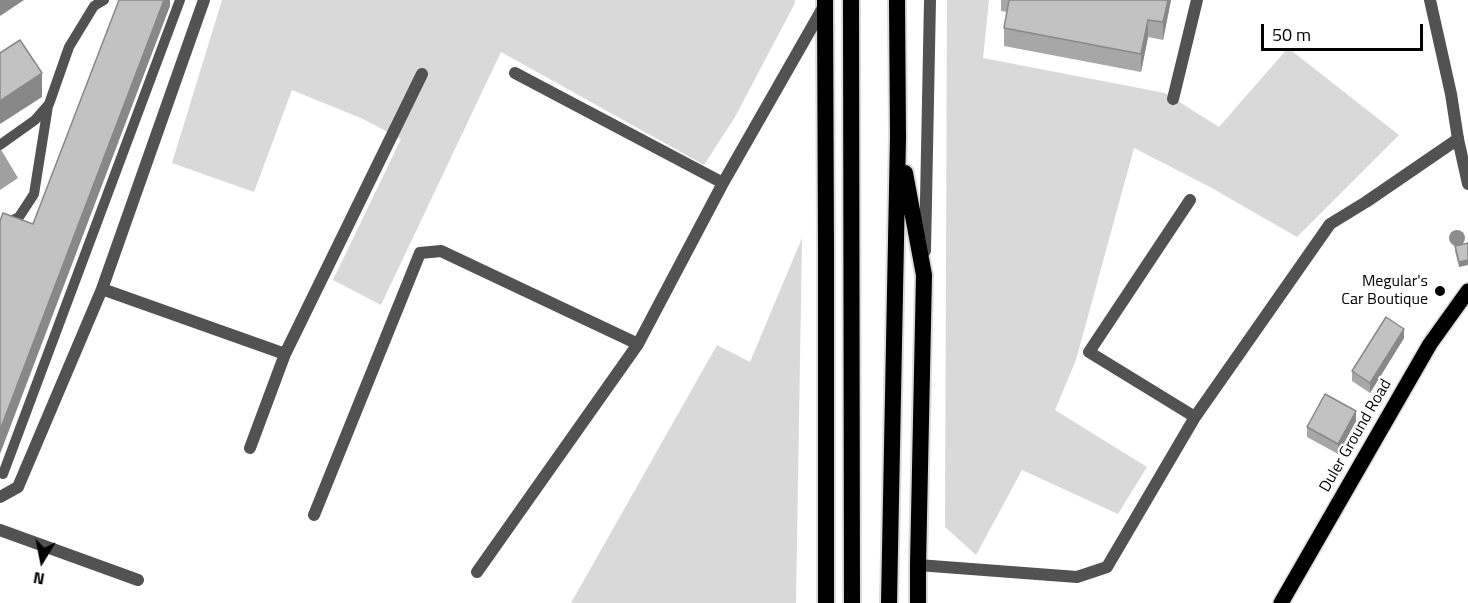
<!DOCTYPE html>
<html>
<head>
<meta charset="utf-8">
<style>
  body { margin:0 }
  #map { position:relative; width:1468px; height:603px; overflow:hidden; background:#fff; font-family:"Titillium Web",sans-serif }
  canvas { display:block }
  .north { position:absolute; left:12px; top:531px; width:60px; height:60px; -webkit-text-stroke:4px #fff; paint-order:stroke; rotate:190deg; font-size:16px; font-weight:700; line-height:24px; text-align:center; color:#000 }
  .north::after { content:''; display:block; margin:auto; width:21px; height:27px; background:#000; clip-path:polygon(50% 0,100% 100%,50% 72%,0 100%) }
  .scale { position:absolute; left:1261px; top:24px; width:162px; height:27px; box-sizing:border-box; border:3px solid #000; border-top:0; padding-left:8px; font-size:18px; line-height:21px; white-space:nowrap; color:#000; -webkit-text-stroke:4px #fff; paint-order:stroke }
</style>
</head>
<body>
<div id="map">
<canvas width="1468" height="603"></canvas>
<div class="north">N</div>
<div class="scale">50 m</div>
</div>
<script>
const ctx = document.querySelector('canvas').getContext('2d');
ctx.lineJoin = 'round';
function paint(path, color) {
  ctx.fillStyle = color;
  ctx.fill(path, 'evenodd');
}
function trace(path, color, width, dash) {
  ctx.strokeStyle = color;
  ctx.lineWidth = width;
  ctx.lineCap = dash ? 'butt' : 'round';
  ctx.setLineDash(dash || []);
  ctx.stroke(path);
}
function drawText(font, color, halo, rows, align = 'center') {
  ctx.font = font + ' "Titillium Web",sans-serif';
  ctx.lineWidth = 4.5;
  ctx.setLineDash([]);
  ctx.textBaseline = 'middle';
  ctx.strokeStyle = halo;
  ctx.fillStyle = color;
  for (const [text, x, y, turn = 0] of rows) {
    ctx.save();
    ctx.translate(x, y);
    ctx.rotate((+turn || 0) * Math.PI / 180);
    ctx.textAlign = isNaN(turn) ? turn : align;
    if (halo) ctx.strokeText(text, 0, 0);
    ctx.fillText(text, 0, 0);
    ctx.restore();
  }
}
paint(new Path2D(`
  M222,0H795V3L735,117L704,165L501,52L381,305L333,280L401,139L363,119L292,90L254,192L172,163Z
  M947,0H989L983,58L1165,93L1219,127L1288,48L1399,135L1297,237L1210,187L1134,148L1076,360L1055,410L1147,467L1118,514L1022,470L976,555L945,527Z
  M802,238L796,603H571L717,345L750,362Z`), '#d9d9d9');
paint(new Path2D(`
  M0,148L18,178L0,190Z`), '#a0a0a0');
const primary = new Path2D(`
  M1281,603L1430,344L1468,291`);
const trunk = new Path2D(`
  M825,0L826,250V603
  M851,0L852,603
  M905,173L924,275L918,565V603
  M889,603L898,137L897,0`);
trace(primary, '#dbdbdb', 18);
trace(trunk, '#dbdbdb', 20);
trace(new Path2D(`
  M0,145L35,120L49,104L69,47L94,6L104,0
  M0,227L19,217L34,194L48,106
  M3,474L180,0`), '#525252', 10);
trace(new Path2D(`
  M515,73L723,183
  M1173,99L1197,0
  M1190,200L1089,352L1195,417
  M102,289L285,354
  M250,448L285,354L422,74
  M0,497L18,487L102,289L204,0
  M314,515L420,253L441,251L638,344
  M0,530L138,580
  M918,565L1077,577L1107,567L1195,417L1330,224L1366,202L1458,139
  M477,572L638,344L723,183L824,6`), '#525252', 12);
trace(new Path2D(`
  M1430,0L1451,94L1458,139L1468,184
  M925,251L930,0`), '#525252', 12);
trace(primary, '#000', 15);
trace(trunk, '#000', 16);
ctx.fillStyle = '#8d8d8d';
for (const [x, y] of [
  [1457,238]
]) {
  ctx.beginPath();
  ctx.arc(x, y, 8, 0, 2 * Math.PI);
  ctx.fill();
}
paint(new Path2D(`
  M1001,0H1171L1163,40L1148,37L1141,72L1004,46V28L1007,12L1001,11Z
  M1468,243L1459,267L1455,251V246Z
  M1404,338L1370,393L1352,381V371Z
  M1356,421L1338,454L1307,437V427Z`), '#a7a7a7');
paint(new Path2D(`
  M0,0H24L0,16Z
  M164,0H170V6L0,454V430Z
  M1168,0H1171L1163,40V22Z
  M1148,20V37L1141,72V54Z
  M42,73V97L0,124V101Z
  M1468,260V265L1459,267V262Z
  M1404,329V338L1370,393V383Z
  M1356,411V421L1338,454V444Z`), '#888');
const building = new Path2D(`
  M119,0H164L0,430V221L3,213L33,224Z
  M1009,0H1168L1163,22L1148,20L1141,54L1004,28Z
  M20,40L42,73L0,101V53Z
  M1468,243V260L1459,262L1455,246Z
  M1386,317L1404,329L1370,383L1352,371Z
  M1325,394L1356,411L1338,444L1307,427Z`);
paint(building, '#c2c2c2');
trace(building, '#888', 1.5);
for (const [x, y, r, color] of [
  [1440,291,6,"#000"]
]) {
  const dot = new Path2D();
  dot.arc(x, y, r, 0, 2 * Math.PI);
  ctx.fillStyle = color;
  ctx.fill(dot);
  trace(dot, '#fff', 2);
}
drawText('16px', '#000', '#fff', [
  ["Megular's",1428,282],
  ["Car Boutique",1428,300]
], 'right');
drawText('16px', '#000', '#fff', [
  ["Duler Ground Road",1356,436,-60]
]);
</script>
</body>
</html>
